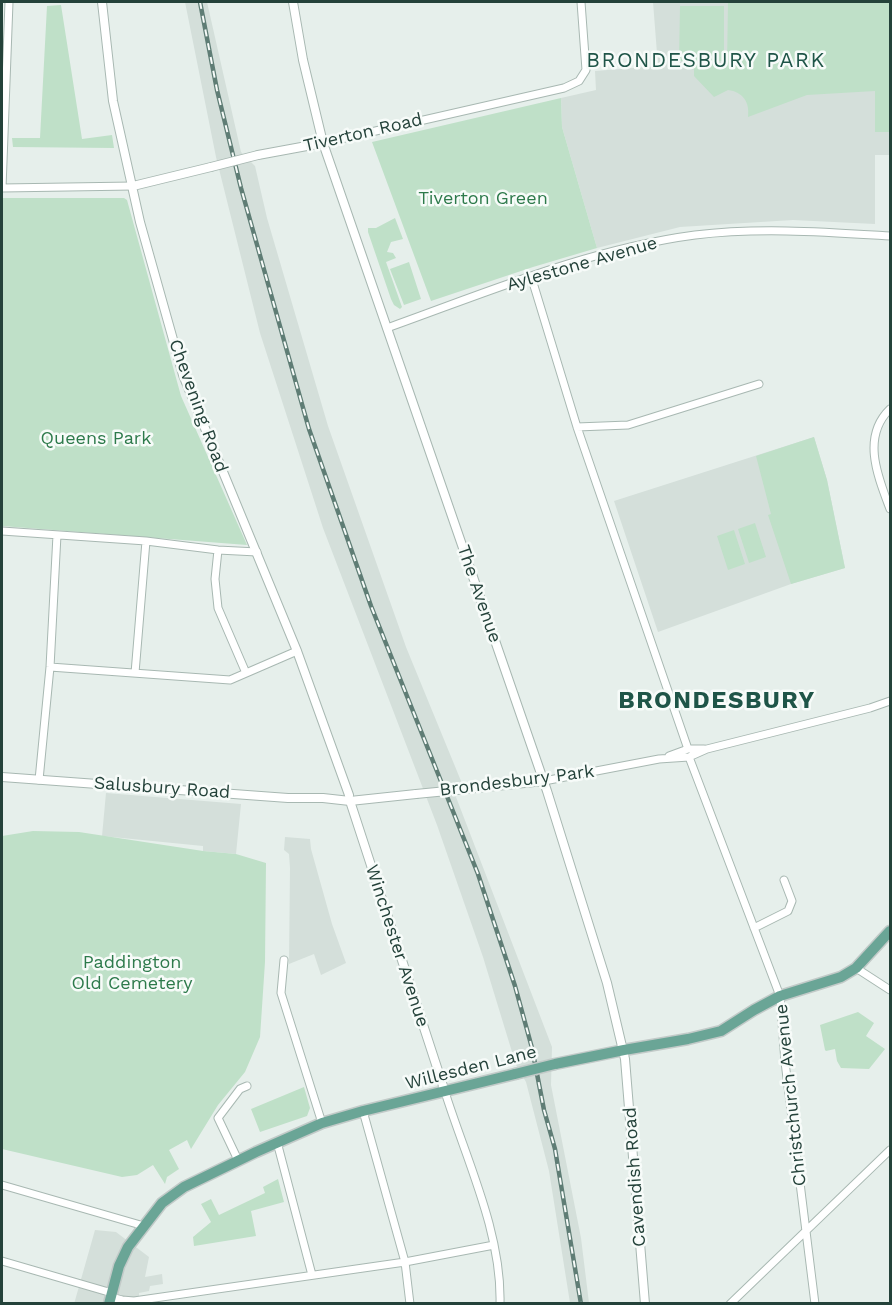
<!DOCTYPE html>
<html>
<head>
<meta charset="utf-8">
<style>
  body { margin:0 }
  #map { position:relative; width:892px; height:1305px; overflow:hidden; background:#e6efeb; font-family:"Work Sans",sans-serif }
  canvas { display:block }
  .frame { position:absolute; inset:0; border:3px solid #24423a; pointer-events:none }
</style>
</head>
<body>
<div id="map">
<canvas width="892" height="1305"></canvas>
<div class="frame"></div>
</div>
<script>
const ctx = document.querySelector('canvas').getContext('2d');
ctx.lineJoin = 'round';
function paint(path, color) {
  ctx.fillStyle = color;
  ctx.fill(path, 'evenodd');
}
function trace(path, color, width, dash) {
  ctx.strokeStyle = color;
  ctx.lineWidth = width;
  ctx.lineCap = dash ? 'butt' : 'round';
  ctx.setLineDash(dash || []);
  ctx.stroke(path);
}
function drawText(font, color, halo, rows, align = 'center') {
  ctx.font = font + ' "Work Sans",sans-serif';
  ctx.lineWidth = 5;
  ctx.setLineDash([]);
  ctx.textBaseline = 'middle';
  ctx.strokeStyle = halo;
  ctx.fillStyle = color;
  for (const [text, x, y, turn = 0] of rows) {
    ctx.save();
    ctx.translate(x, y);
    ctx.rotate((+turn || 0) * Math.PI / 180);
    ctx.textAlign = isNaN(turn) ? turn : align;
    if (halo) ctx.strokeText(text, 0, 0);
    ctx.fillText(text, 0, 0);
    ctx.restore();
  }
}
paint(new Path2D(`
  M185,2H207L241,152L255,166L267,218L328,426L406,647L461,781L456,797L552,1047L551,1085L581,1238L589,1303H570L549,1171L526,1082L516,1065L483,957L437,825L323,528L260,333L216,157Z
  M653,2H890V155H875V224L793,220L680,227L597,248L562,127L561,98L596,90L595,71L658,66Z
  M814,437L827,480L845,568L791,584L658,632L614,501Z
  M106,793L241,804L236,854L203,851V846L102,836Z
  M285,837L310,839L311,849L332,924L346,963L321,975L314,954L289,964L290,868L289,854L284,850Z
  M95,1230L116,1232L149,1257L145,1277L162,1274L163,1284L150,1286L149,1291L139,1293V1303L74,1304Z`), '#d4dfda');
paint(new Path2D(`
  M728,2H890V132H875V91L807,95L748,117C750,102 743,92 728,90L714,97L694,76V64H727Z
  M61,5L82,139L112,135L114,148L13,147L12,138H40L47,6Z
  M680,6H724V61H679Z
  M561,98L562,127L597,248L533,267L431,301L372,142Z
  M2,198H124L127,200L181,396L247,545L2,526Z
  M395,218L403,239L391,242L387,252L393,253L396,258L386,262L402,307L400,309L394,305L391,299L368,232V228H376Z
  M409,262L421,299L404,305L390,269Z
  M814,437L827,480L845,568L791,584L768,515L771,514L756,456Z
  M755,523L766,557L749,563L738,529Z
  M734,530L745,564L728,570L717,536Z
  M33,831L79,832L203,851L236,854L266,863L265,962L260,1037L245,1072L218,1105L191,1149L187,1140L169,1150L179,1169L167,1177L165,1184L153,1165L137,1175L122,1177L2,1149V836Z
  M858,1012L874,1023L866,1036L885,1049L869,1069L841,1068L837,1061L835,1049L826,1051L825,1050L820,1025Z
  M304,1087L310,1108L307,1116L260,1132L251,1109Z
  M278,1179L284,1202L251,1211L256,1236L194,1246L193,1237L211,1222L201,1204L211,1199L219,1215L265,1193L263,1187Z`), '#bfe0c8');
const minor = new Path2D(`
  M323,143L564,88L579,81L586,70L581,2
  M2,188L9,2
  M2,188L133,186
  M531,276L577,427L688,749
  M387,328C488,292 589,249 695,235C759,227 826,232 890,236
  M890,409C861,437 878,477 890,509
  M577,427L628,425L759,384
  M2,531L146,541L218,550L257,552
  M218,550L215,579L218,608L246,673
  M50,667L230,680L297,651
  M135,673L146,541
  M669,756L688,749H704
  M689,757L780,996L785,1062L815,1304
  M39,780L50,667L57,535
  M544,781L659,759L689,757L707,749L870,708L890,701
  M754,928L788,911L792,901L784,880
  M284,960L281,993L322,1123
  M856,968L890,990
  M445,1092C466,1159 502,1233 500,1304
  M363,1111L405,1262L410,1304
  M277,1142L312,1275
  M238,1160L218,1118L240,1089L247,1086
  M2,1185L144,1226
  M2,1261L112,1293
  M111,1297L122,1300L134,1301L405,1262L494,1245
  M730,1304L890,1150`);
const tertiary = new Path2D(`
  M102,2L113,101L140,222L183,375L297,651L349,795
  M293,2L303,60L323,143L547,791L607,983L625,1059L645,1304
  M258,155L323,143
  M133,186L211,167
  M2,777L288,798H323L350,801L416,794
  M447,791L544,781
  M350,801L445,1092`);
const primary = new Path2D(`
  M555,1064L624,1050L688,1039L721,1031L754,1010L780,996L841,977L856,968L890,931
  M109,1304L119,1266L128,1247L162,1203L184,1187L256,1152L322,1123L363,1111L515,1074`);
trace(minor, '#a8b8b2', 9);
trace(tertiary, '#a8b8b2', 10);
trace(primary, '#c2cac8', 13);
trace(minor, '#fff', 7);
trace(tertiary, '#fff', 8);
trace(primary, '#6aa596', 10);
const rail = new Path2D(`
  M200,2L217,90L241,188L309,429L371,606L478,874L515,986L532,1048L544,1110L555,1149L581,1304`);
trace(rail, '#5f7d75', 4.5);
trace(rail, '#f7fbf9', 2, [7]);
const tertiaryBridge = new Path2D(`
  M211,167L258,155
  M416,794L447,791`);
const primaryBridge = new Path2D(`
  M515,1074L555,1064`);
trace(tertiaryBridge, '#a8b8b2', 10, []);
trace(primaryBridge, '#c2cac8', 13, []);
trace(tertiaryBridge, '#fff', 8);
trace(primaryBridge, '#6aa596', 10);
drawText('18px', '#24423a', '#f7fbf9', [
  ["Tiverton Road",363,133,-13],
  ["Aylestone Avenue",582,264,-16],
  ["Chevening Road",198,406,70],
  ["The Avenue",479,594,71],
  ["Brondesbury Park",517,781,-7],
  ["Salusbury Road",162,788,4],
  ["Winchester Avenue",397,946,72],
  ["Willesden Lane",471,1068,-14],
  ["Christchurch Avenue",791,1095,-96],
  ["Cavendish Road",635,1177,-94]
]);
drawText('18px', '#2d7a4b', '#f7fbf9', [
  ["Tiverton Green",483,199],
  ["Queens Park",96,439],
  ["Paddington",132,963],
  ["Old Cemetery",132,984]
]);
ctx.letterSpacing = '1.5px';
drawText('21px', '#1f5548', '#f7fbf9', [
  ["BRONDESBURY PARK",706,61]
]);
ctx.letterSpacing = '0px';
ctx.letterSpacing = '1.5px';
drawText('bold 24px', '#1f5548', '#f7fbf9', [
  ["BRONDESBURY",717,701]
]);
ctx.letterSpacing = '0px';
</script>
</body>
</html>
